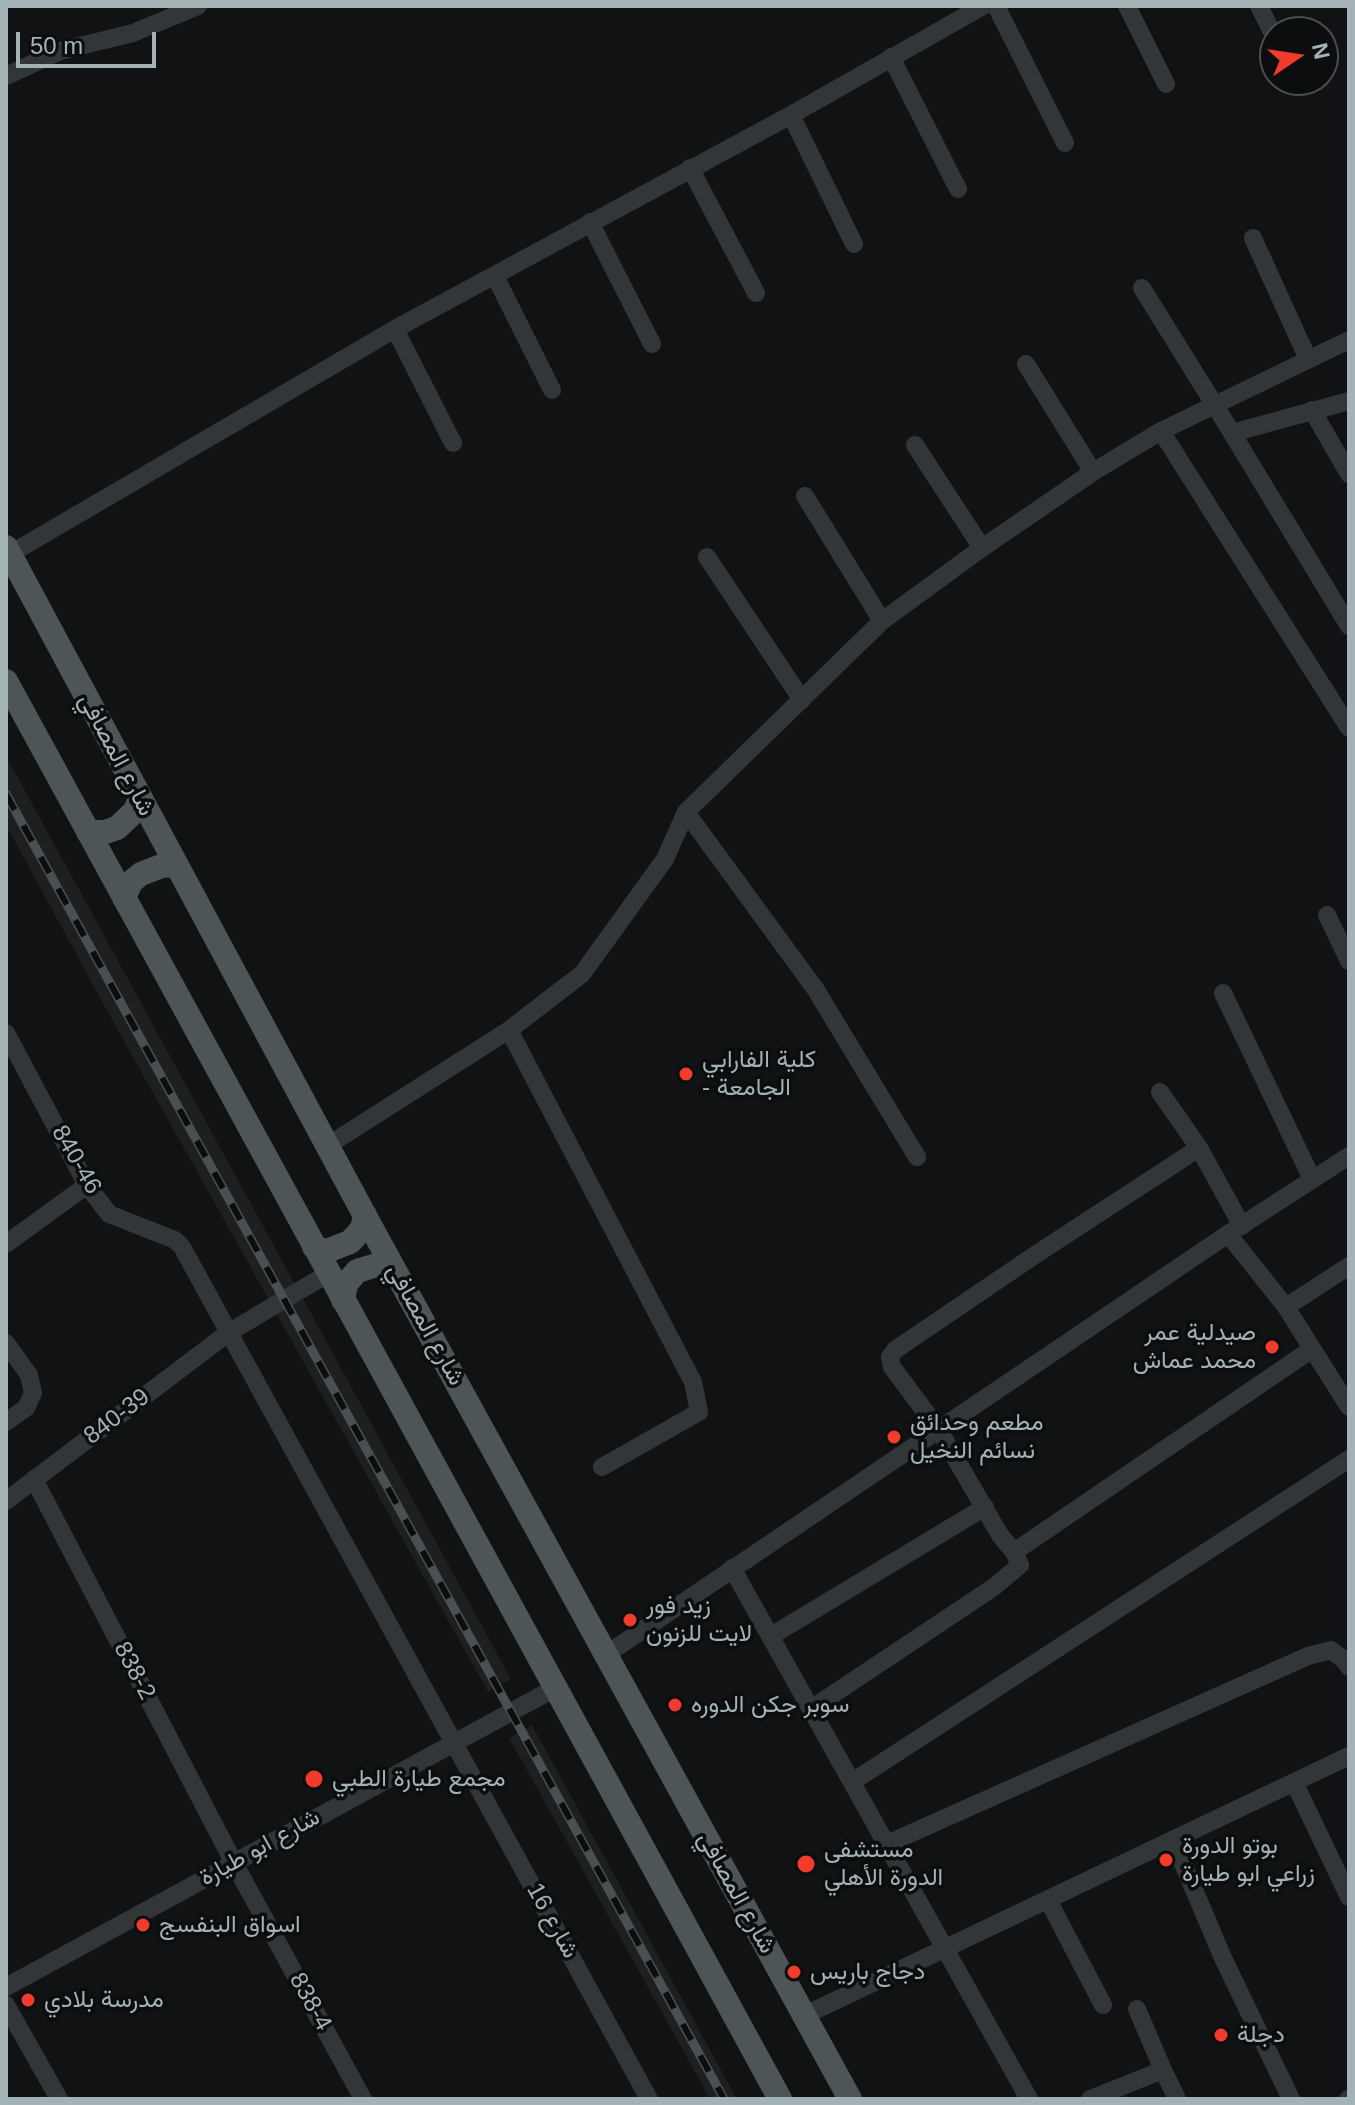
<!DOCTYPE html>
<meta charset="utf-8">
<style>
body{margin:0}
#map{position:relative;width:1355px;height:2105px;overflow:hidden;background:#111213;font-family:Arial,sans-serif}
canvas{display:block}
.frame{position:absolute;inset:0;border:8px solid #a3b2b4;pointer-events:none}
.north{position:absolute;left:1259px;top:16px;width:80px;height:80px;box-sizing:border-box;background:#0c0d0e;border:2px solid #484f50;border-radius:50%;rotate:77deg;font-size:22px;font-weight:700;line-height:32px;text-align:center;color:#a3b2b4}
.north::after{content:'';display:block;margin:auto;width:28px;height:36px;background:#f13b2b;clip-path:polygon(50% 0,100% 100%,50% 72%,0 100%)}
.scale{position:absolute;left:16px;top:32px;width:140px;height:36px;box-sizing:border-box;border:4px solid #a3b2b4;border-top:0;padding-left:10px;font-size:24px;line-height:28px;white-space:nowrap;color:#a3b2b4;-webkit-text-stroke:6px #0c0d0e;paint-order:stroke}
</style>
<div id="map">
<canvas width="1355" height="2105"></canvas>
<div class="frame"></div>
<div class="north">N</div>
<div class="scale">50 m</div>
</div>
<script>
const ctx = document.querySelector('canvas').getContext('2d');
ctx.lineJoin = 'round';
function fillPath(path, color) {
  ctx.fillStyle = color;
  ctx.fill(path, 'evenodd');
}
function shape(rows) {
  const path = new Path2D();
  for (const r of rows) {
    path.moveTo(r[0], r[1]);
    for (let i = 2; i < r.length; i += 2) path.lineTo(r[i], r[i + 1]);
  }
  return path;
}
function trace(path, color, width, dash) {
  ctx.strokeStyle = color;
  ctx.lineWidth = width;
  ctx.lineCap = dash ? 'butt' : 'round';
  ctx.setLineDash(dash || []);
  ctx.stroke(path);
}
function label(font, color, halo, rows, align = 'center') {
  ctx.font = font + ' Arial,Vazirmatn,sans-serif';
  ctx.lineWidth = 7;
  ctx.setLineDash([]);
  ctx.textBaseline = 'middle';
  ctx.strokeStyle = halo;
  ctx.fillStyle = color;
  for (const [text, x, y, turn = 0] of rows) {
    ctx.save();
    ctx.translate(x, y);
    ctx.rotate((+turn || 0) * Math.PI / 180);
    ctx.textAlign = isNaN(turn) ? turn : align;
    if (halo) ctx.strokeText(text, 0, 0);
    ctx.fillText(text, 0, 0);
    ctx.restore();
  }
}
fillPath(shape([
 [6,756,511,1679,488,1692,105,1007,6,825],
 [532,1725,737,2099,710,2099,509,1738]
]), '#1d1f20');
trace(shape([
 [996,6,1065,143],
 [1127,6,1166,84],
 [1259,6,1275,38],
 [891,57,958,189],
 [6,76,60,51,133,33,198,6],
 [791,115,854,244],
 [690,168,756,293],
 [590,222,652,344],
 [1253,238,1308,359],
 [495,276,552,390],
 [1142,288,1232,433,1349,401],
 [395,329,453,443],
 [1026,364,1093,472],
 [1312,410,1349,474],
 [1161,431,1349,728],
 [1232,433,1349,626],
 [915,445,982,548],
 [805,496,882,621],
 [10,554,395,329,791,115,983,6],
 [707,557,802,700],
 [686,812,816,990,917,1157],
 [1327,915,1349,961],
 [1223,993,1312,1179],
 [509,1030,693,1382,699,1412,602,1467],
 [6,1033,87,1185,109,1214,175,1240,182,1247,649,2099],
 [1160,1092,1199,1148,1242,1226],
 [327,1146,509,1030,582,974,665,859,686,812,882,621,982,548,1093,472,1161,431,1349,340],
 [1199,1148,1038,1253,895,1350,890,1357,892,1367,939,1430,1000,1535,1014,1552,1312,1349],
 [1228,1234,1286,1307,1349,1407],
 [6,1244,87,1185],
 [1286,1307,1349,1266],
 [6,1343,29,1375,33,1393,26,1408,6,1422],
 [34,1479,234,1863,363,2099],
 [6,1501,228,1333,329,1273],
 [732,1568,1029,2099],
 [771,1636,985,1507],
 [607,1654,1228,1234,1349,1156],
 [811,1709,994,1587,1020,1565,1014,1552],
 [852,1782,1349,1459],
 [1294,1782,1349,1897],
 [1173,1840,1223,1958,1291,2099],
 [887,1844,1308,1656,1331,1650,1344,1660,1349,1667],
 [1048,1900,1103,2005],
 [6,1987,557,1687],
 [6,2005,59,2099],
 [1137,2009,1163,2070],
 [803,2016,1349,1756],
 [1090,2099,1163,2070,1177,2099],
 [1348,2099,1349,2099]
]), '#323638', 18);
trace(shape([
 [6,547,371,1227,850,2099],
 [6,681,780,2099],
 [88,832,105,832,117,828,135,811,140,799],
 [124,898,131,882,141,874,164,865,177,867],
 [314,1247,327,1251,350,1242,362,1229,365,1215],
 [343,1300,346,1284,357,1271,380,1264,394,1269]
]), '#4e5557', 24);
const rail = shape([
 [6,794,724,2099]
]);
trace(rail, '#495051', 9);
trace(rail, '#0c0d0e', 6, [18]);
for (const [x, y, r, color] of [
 [686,1074,8,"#f13b2b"],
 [1272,1347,8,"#f13b2b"],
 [894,1437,8,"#f13b2b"],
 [630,1620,8,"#f13b2b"],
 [675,1705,8,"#f13b2b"],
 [314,1779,10,"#f13b2b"],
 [1166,1860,8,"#f13b2b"],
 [806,1864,10,"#f13b2b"],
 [143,1925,8,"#f13b2b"],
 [794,1972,8,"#f13b2b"],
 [28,2000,8,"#f13b2b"],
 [1221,2035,8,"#f13b2b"]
]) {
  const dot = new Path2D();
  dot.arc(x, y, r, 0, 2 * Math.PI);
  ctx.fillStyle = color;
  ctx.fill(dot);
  trace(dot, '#0c0d0e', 3);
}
label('24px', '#a3b2b4', '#0c0d0e', [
 ["شارع المصافي",116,755,62],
 ["840-46",76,1160,60],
 ["شارع المصافي",425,1325,61],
 ["840-39",117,1417,-37],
 ["838-2",134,1671,62],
 ["شارع ابو طيارة",260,1848,-29],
 ["شارع المصافي",736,1893,61],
 ["شارع 16",552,1921,61],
 ["838-4",310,2002,61]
]);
label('24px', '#a3b2b4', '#0c0d0e', [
 ["كلية الفارابي",702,1060],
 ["- الجامعة",702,1088],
 ["صيدلية عمر",1256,1333,"right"],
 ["محمد عماش",1256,1361,"right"],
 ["مطعم وحدائق",910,1423],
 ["نسائم النخيل",910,1451],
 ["زيد فور",646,1606],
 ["لايت للزنون",646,1634],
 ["سوبر جكن الدوره",691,1705],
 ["مجمع طيارة الطبي",332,1779],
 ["بوتو الدورة",1182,1846],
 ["زراعي ابو طيارة",1182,1874],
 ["مستشفى",824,1850],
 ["الدورة الأهلي",824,1878],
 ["اسواق البنفسج",159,1925],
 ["دجاج باريس",810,1972],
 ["مدرسة بلادي",44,2000],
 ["دجلة",1237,2035]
], 'left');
</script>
